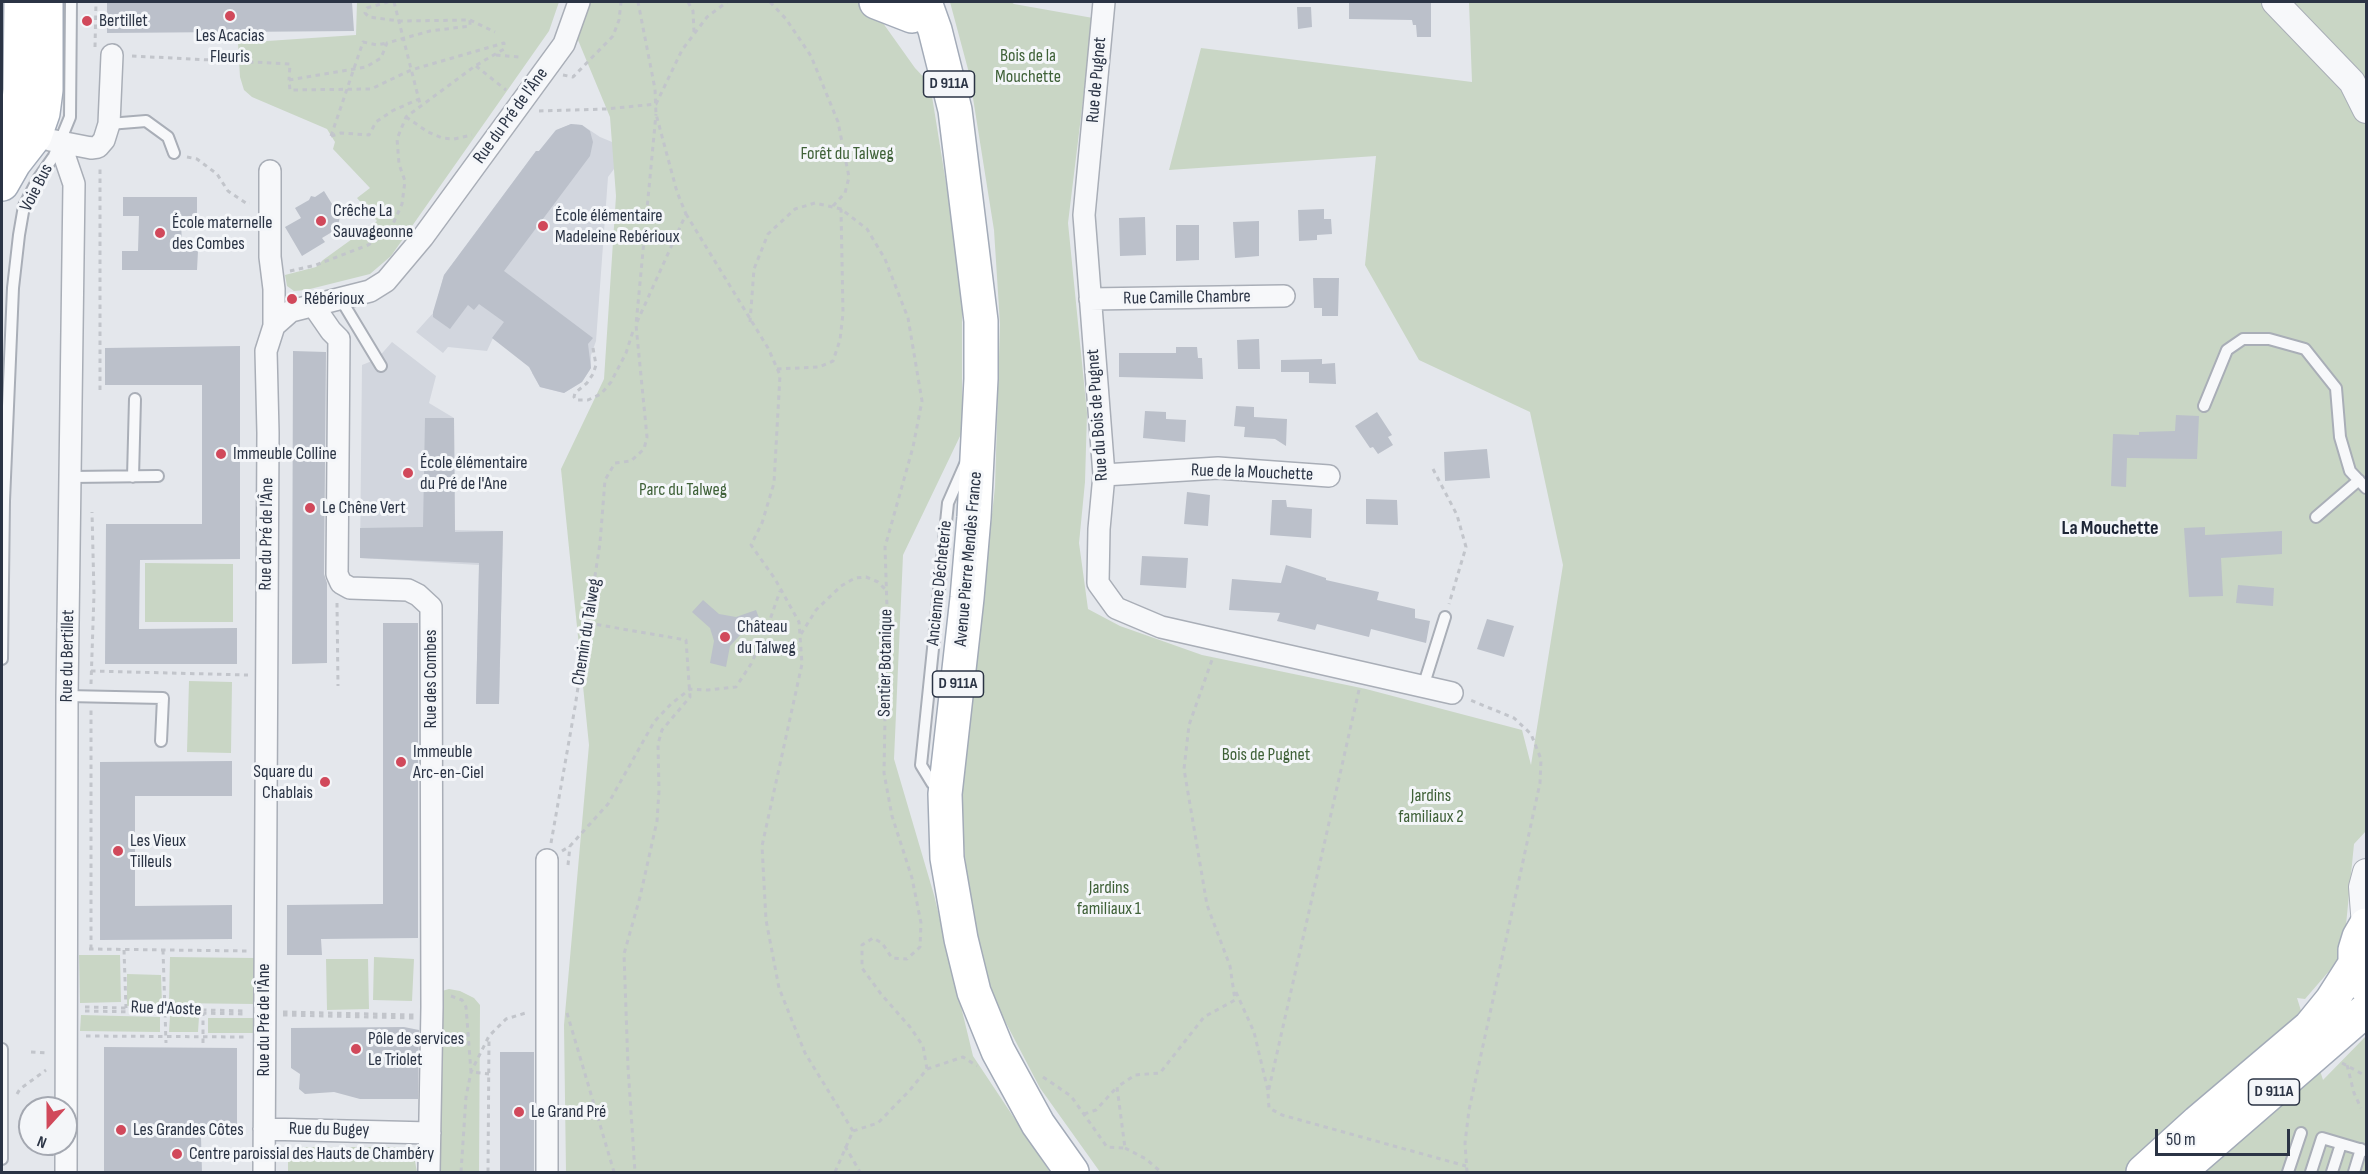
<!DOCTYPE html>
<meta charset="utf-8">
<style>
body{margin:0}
#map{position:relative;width:2368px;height:1174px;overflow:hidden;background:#e4e7ec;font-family:"Sofia Sans Condensed",sans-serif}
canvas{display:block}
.frame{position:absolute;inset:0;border:3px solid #2b3445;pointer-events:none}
.north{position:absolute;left:18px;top:1096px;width:60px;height:60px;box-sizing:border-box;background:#f4f6f9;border:2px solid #a4a8b1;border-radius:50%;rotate:201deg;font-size:16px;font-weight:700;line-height:24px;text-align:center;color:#2b3445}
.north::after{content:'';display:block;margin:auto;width:21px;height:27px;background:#d1495b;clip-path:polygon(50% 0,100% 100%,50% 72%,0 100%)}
.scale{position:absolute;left:2155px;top:1129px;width:135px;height:27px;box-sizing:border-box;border:3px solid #2b3445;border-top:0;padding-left:8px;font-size:18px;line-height:21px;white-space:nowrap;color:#2b3445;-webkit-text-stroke:4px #f4f6f9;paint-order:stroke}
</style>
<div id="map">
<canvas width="2368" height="1174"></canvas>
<div class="frame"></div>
<div class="north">N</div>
<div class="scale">50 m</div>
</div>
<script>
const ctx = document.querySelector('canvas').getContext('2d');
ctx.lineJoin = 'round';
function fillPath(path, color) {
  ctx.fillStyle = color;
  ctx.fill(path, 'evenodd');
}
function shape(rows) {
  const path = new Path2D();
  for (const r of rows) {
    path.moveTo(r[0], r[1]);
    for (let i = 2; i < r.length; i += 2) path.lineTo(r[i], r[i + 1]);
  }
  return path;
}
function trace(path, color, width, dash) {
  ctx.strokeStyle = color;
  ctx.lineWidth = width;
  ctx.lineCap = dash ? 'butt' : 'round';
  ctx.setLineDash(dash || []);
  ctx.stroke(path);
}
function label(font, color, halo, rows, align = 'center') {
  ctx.font = font + ' "Sofia Sans Condensed",sans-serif';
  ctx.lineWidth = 6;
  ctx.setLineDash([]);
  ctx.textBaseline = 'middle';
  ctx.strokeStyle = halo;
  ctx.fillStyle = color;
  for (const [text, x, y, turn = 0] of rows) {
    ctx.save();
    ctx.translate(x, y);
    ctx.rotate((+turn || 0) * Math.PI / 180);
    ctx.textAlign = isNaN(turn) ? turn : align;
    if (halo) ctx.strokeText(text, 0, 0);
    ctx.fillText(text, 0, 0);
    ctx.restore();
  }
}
fillPath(shape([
 [571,124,582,125,600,137,629,149,608,177,596,341,591,355,591,368,582,382,564,393,540,387,532,373,534,370,493,338,487,351,448,347,443,353,416,332,434,312,444,275,536,151,539,151,555,131],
 [392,342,436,376,429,403,454,418,455,530,503,531,499,704,476,704,479,565,360,558,362,365,377,359]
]), '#d2d6de');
fillPath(shape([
 [357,2,559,2,549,31,391,256,370,274,306,290,294,291,287,286,285,275,316,267,323,260,377,221,357,198,370,188,333,149,335,142,327,129,252,97,244,90,240,77,238,43,356,35],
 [573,2,868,2,915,68,930,84,962,282,962,432,903,555,894,759,934,895,973,1056,1050,1172,566,1172,564,1025,589,745,561,469,604,379,616,196,610,117,573,28],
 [950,2,1011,2,1014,4,1093,18,1068,223,1087,413,1085,482,1079,543,1088,609,1120,626,1202,655,1366,689,1522,730,1531,765,1563,565,1530,412,1419,360,1365,265,1376,156,1169,170,1201,48,1472,82,1469,2,2366,2,2366,831,2354,844,2343,955,2305,999,2297,998,2323,1080,2366,1036,2366,1172,1100,1172,1040,1088,994,1000,972,928,962,826,965,719,984,587,995,487,1000,324,994,230,969,73],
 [145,563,233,564,233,622,145,622],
 [189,681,232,682,231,753,187,752],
 [120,955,121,1002,80,1003,79,955],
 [170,957,254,958,254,1004,169,1003],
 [374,957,414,959,412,1001,373,1000],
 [326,959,368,959,369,1009,327,1010],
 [127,974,161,975,162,1005,127,1006],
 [449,989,460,991,474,998,480,1005,479,1172,439,1172,442,991],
 [81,1015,160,1017,160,1032,80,1031],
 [170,1016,199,1017,198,1032,169,1032],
 [208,1018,255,1018,255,1033,208,1033],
 [302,1147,399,1147,414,1156,417,1172,288,1171,288,1149]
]), '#c9d6c5');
fillPath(shape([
 [107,2,352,2,354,31,107,33],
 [1349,2,1431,2,1431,37,1417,37,1416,25,1413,25,1412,20,1349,19],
 [1297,7,1311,7,1312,27,1298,29],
 [571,124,582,125,590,131,593,142,590,156,504,271,593,338,588,344,591,368,582,382,564,393,540,387,529,367,492,338,504,322,479,304,474,310,468,305,450,329,433,317,433,312,444,275,536,151,539,151,556,130],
 [324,191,340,217,337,229,322,238,325,242,302,256,285,227,301,218,295,208,309,200,311,196,315,197],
 [123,197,197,197,197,216,181,216,182,251,198,251,197,270,122,270,122,251,138,251,139,216,123,216],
 [1324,209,1324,219,1331,219,1332,234,1317,235,1317,240,1299,241,1298,210],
 [1145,217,1146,255,1120,256,1119,218],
 [1259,221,1259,256,1235,258,1233,222],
 [1176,225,1199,225,1199,260,1176,261],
 [1313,278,1339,278,1338,316,1322,316,1322,308,1314,308],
 [1259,339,1260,369,1238,369,1237,340],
 [240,346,240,559,140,560,139,629,237,628,237,664,105,664,106,524,202,524,202,385,105,385,105,348],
 [1176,347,1197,347,1198,358,1202,358,1203,379,1119,377,1119,353,1176,353],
 [293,351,326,352,324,574,327,583,327,663,292,664],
 [1322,359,1322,364,1335,363,1336,384,1309,383,1309,372,1281,372,1281,360],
 [1236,406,1254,407,1254,417,1287,419,1286,446,1275,439,1244,437,1245,427,1234,426],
 [1145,411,1166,412,1166,419,1186,420,1185,442,1143,438],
 [1377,412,1392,435,1388,437,1393,445,1378,454,1373,447,1370,448,1355,426],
 [2176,415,2199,416,2197,459,2127,458,2126,487,2111,486,2113,434,2139,435,2139,432,2175,431],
 [425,418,454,418,455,532,503,531,499,704,476,704,479,563,360,558,360,528,423,527],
 [1487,449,1490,478,1445,481,1444,452],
 [1187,492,1210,495,1208,526,1184,524],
 [1366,499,1397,500,1398,525,1366,524],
 [1272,500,1286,500,1287,507,1312,509,1311,538,1270,535],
 [2205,527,2205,535,2282,531,2282,554,2221,558,2223,596,2189,597,2184,528],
 [1142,556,1188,558,1186,588,1140,585],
 [1286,565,1326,578,1326,580,1379,592,1377,600,1415,609,1415,618,1430,621,1426,643,1371,629,1369,637,1317,624,1315,630,1277,621,1280,613,1229,610,1232,579,1281,583],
 [2238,585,2274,588,2273,606,2236,603],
 [703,600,719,614,736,617,756,610,762,626,742,633,730,646,726,667,710,663,714,641,710,628,692,612],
 [1487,619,1514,626,1504,657,1477,649],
 [383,623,418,623,418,938,321,939,322,955,287,955,287,905,383,904],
 [232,761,232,796,135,796,135,906,232,905,232,939,100,940,100,762],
 [404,1027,419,1030,418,1099,360,1099,334,1092,305,1094,299,1089,300,1074,291,1068,291,1028],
 [104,1047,237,1048,237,1136,201,1136,202,1173,104,1173],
 [500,1052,534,1052,534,1173,500,1173]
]), '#bbc0ca');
const service = shape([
 [109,124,146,121,168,137,174,153],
 [340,298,381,366],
 [2204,406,2227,350,2243,339,2269,339,2305,349,2336,388,2340,437,2350,471,2366,488],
 [71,477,158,476],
 [133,477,135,399],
 [2316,517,2359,480],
 [2,659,4,501,13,288,19,235,24,206,38,179,54,156,70,117,71,2],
 [1423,687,1445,617],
 [67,696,163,698,161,741],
 [939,789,932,783,921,765,948,503,966,462],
 [2,1049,2,1159],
 [2288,1172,2301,1133],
 [2311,1172,2322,1138,2366,1151],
 [2332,1172,2341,1144],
 [2354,1172,2361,1149]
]);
const minor = shape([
 [1104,2,1084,215,1104,475,1099,529,1098,583,1116,608,1161,627,1452,693],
 [50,140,91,148,98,147,104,140,109,124,112,55],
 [60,143,74,184,67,696,66,1172],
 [270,171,270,257,274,289,274,326],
 [1090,299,1284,296],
 [313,305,331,331,339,339,337,574,341,583,350,588,408,590,418,595,431,607,432,1007,429,1172],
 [1104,475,1218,468,1329,476],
 [264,1129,430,1133],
 [264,1172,268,433,266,351,274,326,291,311,370,291,386,281,423,237,564,44,579,2],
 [547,1172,547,860]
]);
const tertiary = shape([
 [2275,2,2352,82,2366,110],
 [2365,926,2362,887,2366,872]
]);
const primary = shape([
 [876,2,912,16],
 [925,2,935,30,955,110,981,321,981,379,974,517,967,598,945,794,947,858,961,939,974,992,998,1051,1038,1124,1072,1172],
 [14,158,20,90,21,2],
 [2,184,14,163,35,136,43,113,46,90,46,2],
 [2363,984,2355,964,2355,950,2359,937,2366,925],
 [2143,1172,2198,1122,2310,1027,2332,1000,2355,964],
 [2179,1172,2366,1010]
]);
trace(service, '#a9aeb7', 14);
trace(minor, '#a9aeb7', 24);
trace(tertiary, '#a9aeb7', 28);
trace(primary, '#a3abb8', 36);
trace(shape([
 [394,2,420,104],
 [688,2,693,11,694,32],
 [770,2,786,19,811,56,838,122,849,177,845,193,832,207],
 [470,20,495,32],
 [95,47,96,2],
 [496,55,519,57],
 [132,56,290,64,289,80],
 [476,66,506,90],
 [563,75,573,77,613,36,619,20,621,2],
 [539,111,606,109,656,104,682,50,707,17,727,2],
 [406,117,428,132,442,138,454,139,472,135],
 [331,136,363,42,377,45,387,43],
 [331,136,341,133,369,135,376,122,392,111,419,99],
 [187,157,197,159,217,174,228,191,246,203,250,203],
 [686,214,768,348,780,375,774,483,762,523,751,545,775,579,799,622,802,664,762,846,766,920,779,988,805,1053,853,1131],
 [290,271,316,265,368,245,384,235,393,224,402,204,405,181,399,164,397,139,406,117,475,66,504,49,504,43,411,70,371,89,290,90,289,80,366,67,381,58,387,43,430,31,470,26,470,20,399,21,369,17,365,13,367,8,388,2],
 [637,322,686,214,677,192,656,114,655,89,638,2],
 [750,322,754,269,768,234,795,209,815,203,841,209,867,229,885,259,908,318,922,401,913,447,885,547,887,608,884,773,892,816,912,878,921,923,920,947,907,959,892,958,882,943,873,938,862,945,862,968,881,994,910,1027,923,1046,927,1069],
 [593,348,596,365,593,374,587,383,575,393,574,397,576,400,588,400,601,394,611,382,626,353,634,328],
 [777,369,819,367,833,361,840,340,843,313,841,209],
 [100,390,100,166],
 [1433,469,1457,515,1466,547,1449,604],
 [337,603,338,686],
 [588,623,686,640,690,697,662,730,658,744,659,791,657,821,640,897,624,954,628,1067,635,1172],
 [801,634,816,610,841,586,855,578,866,577,878,582,885,589],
 [91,671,248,675],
 [91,684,94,594,92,512],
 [1359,690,1268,1093,1269,1108,1282,1115,1466,1166],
 [551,843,575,707,600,543,605,480,615,463,631,461,644,449,647,437,636,325,656,114],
 [562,851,570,846,608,804,654,722,671,704,690,689,708,690,736,687,751,664,765,634,780,591],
 [568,865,570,846],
 [89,949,248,951],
 [91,949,91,709],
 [124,950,126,1008],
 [163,950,166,1043],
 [1236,992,1254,1032,1268,1091],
 [451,996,462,1000,466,1007,471,1072,489,1074],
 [85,1007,246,1011],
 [85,1011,246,1014],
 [283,1012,414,1015],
 [567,1013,614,1172],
 [283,1015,414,1018],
 [86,1036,245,1037],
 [203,1043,203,1012],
 [31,1052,47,1053],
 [2342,1063,2366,1076],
 [2347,1065,2354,1093,2361,1108],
 [1043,1077,1071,1096,1107,1147,1125,1148,1117,1087,1135,1075,1160,1073,1204,1017,1235,1000,1230,966,1207,905,1184,769,1189,725,1213,657],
 [17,1094,20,1089,46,1070],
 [1084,1114,1096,1110,1117,1087],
 [845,1146,860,1172],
 [1125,1148,1146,1159,1161,1172],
 [461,1172,466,1097,471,1072,489,1036,506,1019,529,1012],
 [488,1172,489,1038],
 [835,1172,853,1131,878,1123,910,1090,927,1069,963,1057,977,1066],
 [1467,1172,1465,1143,1469,1110,1540,783,1541,759,1531,734,1514,718,1470,700]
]), '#c2c5cb', 3, [4.5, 4.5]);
trace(service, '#f7f8fa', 10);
trace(minor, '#f7f8fa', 21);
trace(tertiary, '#f7f8fa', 26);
trace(primary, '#fff', 33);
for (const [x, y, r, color] of [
 [230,16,6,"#d1495b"],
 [87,21,6,"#d1495b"],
 [321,221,6,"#d1495b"],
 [543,226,6,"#d1495b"],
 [160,233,6,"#d1495b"],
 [292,299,6,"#d1495b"],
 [221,454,6,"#d1495b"],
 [408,473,6,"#d1495b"],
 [310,508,6,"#d1495b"],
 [725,637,6,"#d1495b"],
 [401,762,6,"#d1495b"],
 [325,782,6,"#d1495b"],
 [118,851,6,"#d1495b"],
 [356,1049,6,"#d1495b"],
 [519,1112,6,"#d1495b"],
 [121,1130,6,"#d1495b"],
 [177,1154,6,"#d1495b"]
]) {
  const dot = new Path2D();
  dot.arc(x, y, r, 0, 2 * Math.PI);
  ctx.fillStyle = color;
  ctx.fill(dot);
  trace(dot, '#f4f6f9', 2);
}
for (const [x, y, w] of [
 [949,84,51],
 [958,684,51],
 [2274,1092,51]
]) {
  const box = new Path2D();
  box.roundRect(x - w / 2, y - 13, w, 26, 4.5);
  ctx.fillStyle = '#f4f6f9';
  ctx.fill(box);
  trace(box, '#2b3445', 1.5);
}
label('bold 16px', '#2b3445', null, [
 ["D 911A",949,84],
 ["D 911A",958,684],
 ["D 911A",2274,1092]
]);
label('18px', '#2b3445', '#f4f6f9', [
 ["Bertillet",99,21],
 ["Les Acacias",230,36,"center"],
 ["Fleuris",230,57,"center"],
 ["Crêche La",333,211],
 ["Sauvageonne",333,232],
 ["École élémentaire",555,216],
 ["Madeleine Rebérioux",555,237],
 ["École maternelle",172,223],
 ["des Combes",172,244],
 ["Rébérioux",304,299],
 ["Immeuble Colline",233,454],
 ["École élémentaire",420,463],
 ["du Pré de l'Ane",420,484],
 ["Le Chêne Vert",322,508],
 ["Château",737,627],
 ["du Talweg",737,648],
 ["Immeuble",413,752],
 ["Arc-en-Ciel",413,773],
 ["Square du",313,772,"right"],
 ["Chablais",313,793,"right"],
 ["Les Vieux",130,841],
 ["Tilleuls",130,862],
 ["Pôle de services",368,1039],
 ["Le Triolet",368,1060],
 ["Le Grand Pré",531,1112],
 ["Les Grandes Côtes",133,1130],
 ["Centre paroissial des Hauts de Chambéry",189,1154]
], 'left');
label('18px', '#3f6138', '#f4f6f9', [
 ["Bois de la",1028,56],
 ["Mouchette",1028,77],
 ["Forêt du Talweg",847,154],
 ["Parc du Talweg",683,490],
 ["Bois de Pugnet",1266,755],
 ["Jardins",1431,796],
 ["familiaux 2",1431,817],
 ["Jardins",1109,888],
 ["familiaux 1",1109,909]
]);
label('18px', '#2b3445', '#f4f6f9', [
 ["Rue de Pugnet",1097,80,-85],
 ["Rue du Pré de l'Âne",511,116,-54],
 ["Voie Bus",37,188,-63],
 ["Rue Camille Chambre",1187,298,-1],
 ["Rue du Bois de Pugnet",1098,415,-94],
 ["Rue de la Mouchette",1252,473,2],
 ["Rue du Pré de l'Âne",267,534,-89],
 ["Avenue Pierre Mendès France",969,559,-85],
 ["Ancienne Décheterie",940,583,-84],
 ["Chemin du Talweg",587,632,-81],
 ["Rue du Bertillet",68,656,-89],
 ["Sentier Botanique",886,663,-89],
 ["Rue des Combes",431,679,-90],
 ["Rue d'Aoste",166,1009,2],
 ["Rue du Pré de l'Âne",264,1020,-90],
 ["Rue du Bugey",329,1130,1]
]);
label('bold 20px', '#1d2536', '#f4f6f9', [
 ["La Mouchette",2110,529]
]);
</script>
